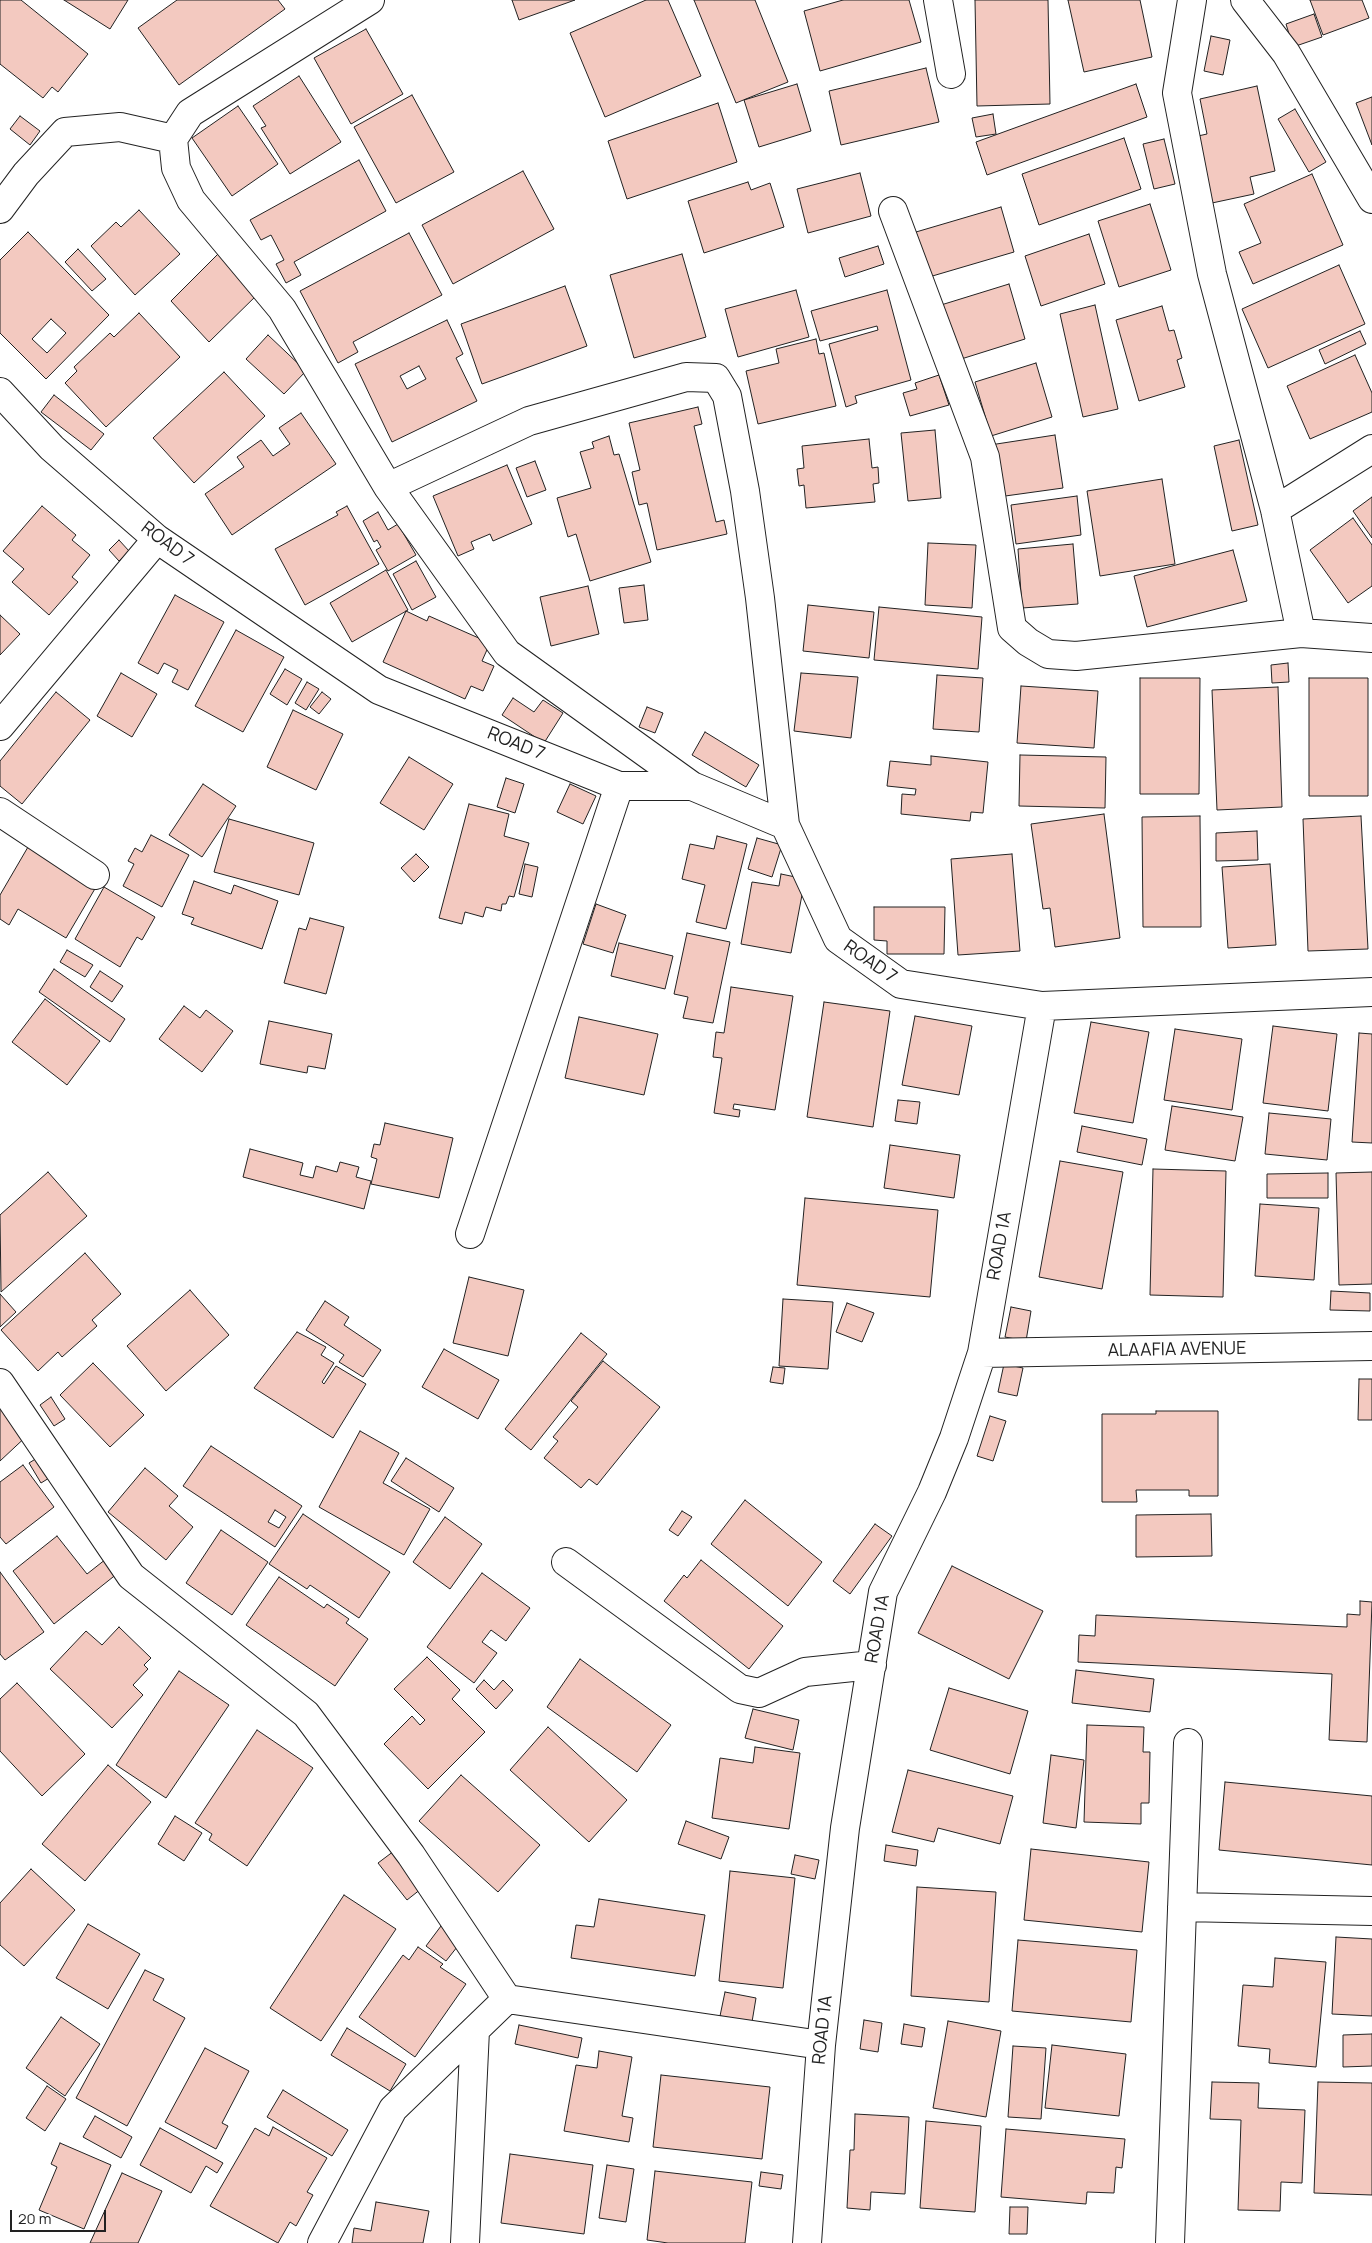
<!DOCTYPE html>
<style>
body{margin:0}
#map{position:relative;width:1372px;height:2243px;overflow:hidden;background:#fff;font-family:Manrope,sans-serif}
canvas{display:block}
.scale{position:absolute;left:10px;top:2210px;width:96px;height:22px;box-sizing:border-box;border:2px solid #222;border-top:0;padding-left:6px;font-size:15px;line-height:18px;white-space:nowrap;color:#222;-webkit-text-stroke:4px #fff;paint-order:stroke}
</style>
<div id="map">
<canvas width="1372" height="2243"></canvas>
<div class="scale">20 m</div>
</div>
<script>
const ctx = document.querySelector('canvas').getContext('2d');
ctx.lineJoin = 'round';
function fillPath(path, color) {
  ctx.fillStyle = color;
  ctx.fill(path, 'evenodd');
}
function shape(rows) {
  const path = new Path2D();
  for (const r of rows) {
    path.moveTo(r[0], r[1]);
    for (let i = 2; i < r.length; i += 2) path.lineTo(r[i], r[i + 1]);
  }
  return path;
}
function trace(path, color, width, dash) {
  ctx.strokeStyle = color;
  ctx.lineWidth = width;
  ctx.lineCap = dash ? 'butt' : 'round';
  ctx.setLineDash(dash || []);
  ctx.stroke(path);
}
function label(font, color, halo, rows, align = 'center') {
  ctx.font = font + ' Manrope,sans-serif';
  ctx.lineWidth = 4;
  ctx.setLineDash([]);
  ctx.textBaseline = 'middle';
  ctx.strokeStyle = halo;
  ctx.fillStyle = color;
  for (const [text, x, y, turn = 0] of rows) {
    ctx.save();
    ctx.translate(x, y);
    ctx.rotate((+turn || 0) * Math.PI / 180);
    ctx.textAlign = isNaN(turn) ? turn : align;
    if (halo) ctx.strokeText(text, 0, 0);
    ctx.fillText(text, 0, 0);
    ctx.restore();
  }
}
const building = shape([
 [0,0,21,0,88,54,58,92,52,87,43,98,0,64,0,0],
 [64,0,128,0,110,29,64,0],
 [177,0,278,0,285,9,179,85,138,28,177,0],
 [512,0,575,0,519,20,512,0],
 [646,0,668,0,701,76,605,117,570,33,646,0],
 [694,0,755,0,788,82,736,103,694,0],
 [843,0,909,0,921,42,820,71,804,11,843,0],
 [975,0,1048,0,1050,104,977,106,975,0],
 [1068,0,1140,0,1152,57,1084,72,1068,0],
 [1310,0,1362,0,1369,18,1323,35,1310,0],
 [1314,14,1322,37,1293,47,1286,24,1314,14],
 [366,29,403,94,351,124,314,58,366,29],
 [1211,36,1230,40,1223,75,1204,71,1211,36],
 [926,68,939,122,841,145,829,91,926,68],
 [299,76,341,142,290,174,261,128,266,126,253,106,299,76],
 [797,84,811,131,759,147,744,100,797,84],
 [1136,84,1147,117,987,175,976,142,1136,84],
 [1257,86,1275,171,1250,177,1254,194,1212,203,1198,136,1207,134,1200,99,1257,86],
 [412,95,454,172,396,203,354,127,412,95],
 [1372,97,1372,145,1356,103,1372,97],
 [718,103,737,162,627,199,608,141,718,103],
 [238,106,278,164,232,196,192,138,238,106],
 [1295,109,1326,162,1309,172,1278,119,1295,109],
 [993,114,996,134,976,137,972,118,993,114],
 [20,116,40,131,30,145,10,129,20,116],
 [1124,138,1141,189,1039,225,1022,174,1124,138],
 [1164,139,1175,184,1154,189,1143,144,1164,139],
 [359,160,386,211,294,262,301,275,286,283,276,264,284,260,271,235,261,240,250,220,359,160],
 [523,171,554,229,453,284,422,225,523,171],
 [860,173,871,216,808,233,797,189,860,173],
 [1312,174,1343,245,1253,284,1239,252,1261,243,1244,204,1312,174],
 [748,182,751,190,770,183,784,227,704,253,688,201,748,182],
 [1150,204,1171,270,1119,287,1098,221,1150,204],
 [1001,207,1014,252,929,277,916,232,1001,207],
 [139,210,180,254,135,295,91,246,116,222,121,227,139,210],
 [28,232,109,315,46,379,0,333,0,260,28,232],
 [51,319,66,333,47,353,32,339,51,319],
 [409,233,442,295,353,342,358,352,338,363,300,291,409,233],
 [1089,234,1105,284,1041,306,1025,256,1089,234],
 [878,246,884,264,845,277,839,258,878,246],
 [78,249,106,279,92,291,65,262,78,249],
 [222,250,261,291,209,342,171,301,222,250],
 [682,254,706,337,634,358,610,275,682,254],
 [1339,265,1365,324,1268,368,1242,309,1339,265],
 [1009,284,1025,339,958,360,941,305,1009,284],
 [565,286,587,346,482,384,461,324,565,286],
 [796,290,809,337,738,357,725,309,796,290],
 [887,290,911,380,855,396,857,403,846,407,829,344,878,330,877,326,820,341,811,311,887,290],
 [1095,305,1118,409,1083,417,1060,314,1095,305],
 [1162,306,1169,331,1174,330,1182,358,1177,360,1185,387,1139,401,1116,320,1162,306],
 [139,313,180,357,106,427,65,383,77,371,74,367,110,333,114,337,139,313],
 [447,320,463,354,456,358,477,401,392,442,355,364,447,320],
 [419,366,426,379,407,389,400,376,419,366],
 [1360,331,1366,344,1325,364,1319,350,1360,331],
 [268,335,306,371,284,394,246,359,268,335],
 [816,339,819,354,824,353,836,406,758,424,746,371,779,363,776,349,816,339],
 [1355,355,1372,393,1372,412,1310,439,1287,386,1355,355],
 [1036,363,1052,417,991,436,975,382,1036,363],
 [224,372,265,416,194,483,153,438,224,372],
 [939,375,949,405,910,416,903,393,917,389,915,383,939,375],
 [54,395,104,434,91,450,41,412,54,395],
 [698,407,702,424,694,426,716,522,724,520,727,534,657,550,647,503,639,505,632,472,640,470,629,423,698,407],
 [301,413,336,464,232,535,205,494,244,467,237,457,261,440,273,456,290,444,279,428,301,413],
 [935,430,941,498,908,501,901,433,935,430],
 [1055,435,1063,488,998,497,990,445,1055,435],
 [609,436,614,455,619,454,651,562,590,581,576,534,568,537,557,498,591,488,580,452,594,448,592,442,609,436],
 [869,439,872,468,878,467,879,483,873,484,875,502,806,508,804,485,799,486,797,469,804,468,802,446,869,439],
 [1239,440,1258,525,1232,531,1214,446,1239,440],
 [535,461,546,490,527,497,516,468,535,461],
 [507,465,532,524,493,541,490,534,471,542,474,549,458,556,433,496,507,465],
 [1162,479,1175,564,1100,576,1087,491,1162,479],
 [1077,496,1081,535,1016,544,1011,505,1077,496],
 [1372,497,1372,538,1353,511,1372,497],
 [42,506,76,535,72,540,90,555,72,577,78,582,49,615,12,582,24,569,3,551,42,506],
 [347,506,379,564,305,605,275,549,338,515,336,512,347,506],
 [378,512,388,530,398,524,416,555,388,571,376,550,381,547,377,540,374,542,363,521,378,512],
 [1353,518,1372,545,1372,586,1348,603,1310,550,1353,518],
 [119,540,129,551,119,561,109,550,119,540],
 [928,543,976,545,972,608,925,605,928,543],
 [1073,544,1078,604,1022,608,1018,549,1073,544],
 [1233,550,1247,601,1147,627,1134,576,1233,550],
 [416,561,436,597,412,610,393,574,416,561],
 [386,570,408,610,352,642,330,603,386,570],
 [644,585,648,620,624,623,619,588,644,585],
 [588,586,599,634,551,646,540,597,588,586],
 [175,595,224,622,188,690,172,682,178,670,164,663,158,674,138,663,175,595],
 [808,605,874,612,869,658,803,651,808,605],
 [879,607,982,617,978,669,874,660,879,607],
 [406,611,427,621,429,616,490,643,482,661,494,666,483,691,471,686,465,699,383,662,406,611],
 [0,615,20,634,0,655,0,615],
 [236,630,284,657,243,732,195,706,236,630],
 [1288,663,1289,682,1272,683,1271,665,1288,663],
 [285,669,302,679,287,705,270,694,285,669],
 [121,673,157,694,132,737,97,716,121,673],
 [801,673,858,677,851,738,794,731,801,673],
 [937,675,983,678,979,732,933,729,937,675],
 [1140,678,1200,678,1199,794,1140,794,1140,678],
 [1309,678,1368,678,1368,796,1309,796,1309,678],
 [307,682,319,689,306,710,295,703,307,682],
 [1021,686,1098,691,1094,748,1017,743,1021,686],
 [1278,687,1282,807,1217,810,1212,690,1278,687],
 [56,692,90,720,22,804,0,786,0,761,56,692],
 [322,692,331,699,319,714,310,707,322,692],
 [513,698,534,712,543,700,563,713,544,743,502,715,513,698],
 [647,707,663,713,655,733,639,727,647,707],
 [293,710,343,734,316,790,267,767,293,710],
 [705,732,759,765,746,787,692,755,705,732],
 [1020,755,1106,757,1105,808,1019,806,1020,755],
 [931,756,988,762,983,813,971,812,970,821,901,814,902,794,915,795,916,789,887,786,890,761,931,765,931,756],
 [409,757,453,784,424,830,380,803,409,757],
 [506,778,524,784,515,813,497,807,506,778],
 [203,784,236,806,202,857,169,835,203,784],
 [570,784,596,796,583,824,557,812,570,784],
 [469,804,509,814,504,836,529,843,514,897,509,896,506,904,502,904,501,911,486,907,483,917,465,912,462,924,439,918,469,804],
 [1104,814,1120,938,1055,947,1050,908,1043,909,1031,824,1104,814],
 [1200,816,1201,927,1143,927,1142,817,1200,816],
 [1361,816,1368,949,1308,951,1303,819,1361,816],
 [229,819,314,843,299,895,214,872,229,819],
 [1257,831,1258,860,1216,861,1216,833,1257,831],
 [151,835,189,855,162,907,123,886,134,864,128,861,135,848,142,852,151,835],
 [717,836,747,844,726,929,696,922,705,885,682,879,690,844,714,849,717,836],
 [757,838,782,845,772,877,748,869,757,838],
 [28,847,96,887,66,938,18,909,9,925,0,919,0,895,28,847],
 [416,854,429,867,414,882,401,868,416,854],
 [1012,854,1020,951,958,955,951,859,1012,854],
 [525,864,538,867,532,897,519,894,525,864],
 [1270,864,1276,945,1228,948,1222,867,1270,864],
 [781,874,805,879,791,953,741,944,752,882,779,886,781,874],
 [194,881,231,894,234,885,278,901,262,949,191,924,194,918,182,914,194,881],
 [104,887,155,917,142,940,137,937,120,967,75,939,104,887],
 [596,904,626,915,613,953,583,944,596,904],
 [874,907,945,907,944,954,887,954,887,941,874,940,874,907],
 [310,918,344,927,326,994,284,983,299,928,306,930,310,918],
 [687,933,730,942,713,1023,683,1018,688,997,674,994,687,933],
 [619,943,673,956,665,989,611,976,619,943],
 [67,950,93,965,85,977,60,962,67,950],
 [54,969,125,1019,110,1042,39,992,54,969],
 [100,971,123,986,112,1002,90,987,100,971],
 [731,987,793,996,775,1110,734,1104,733,1109,740,1110,739,1117,714,1113,722,1058,713,1057,716,1032,724,1033,731,987],
 [45,999,100,1041,67,1085,12,1042,45,999],
 [824,1002,890,1011,873,1127,807,1117,824,1002],
 [184,1006,200,1018,206,1010,233,1031,202,1072,159,1039,184,1006],
 [915,1016,972,1026,959,1095,902,1085,915,1016],
 [579,1017,658,1034,644,1095,565,1078,579,1017],
 [269,1021,332,1034,325,1069,308,1066,307,1073,260,1064,269,1021],
 [1091,1022,1149,1032,1133,1123,1074,1113,1091,1022],
 [1273,1026,1337,1034,1328,1111,1263,1103,1273,1026],
 [1175,1029,1242,1039,1232,1110,1164,1100,1175,1029],
 [1359,1033,1372,1034,1372,1143,1352,1142,1359,1033],
 [898,1100,920,1102,917,1124,895,1121,898,1100],
 [1172,1106,1243,1117,1235,1161,1165,1150,1172,1106],
 [1269,1113,1331,1119,1327,1160,1265,1154,1269,1113],
 [385,1123,453,1138,439,1198,371,1184,377,1159,371,1157,374,1144,380,1145,385,1123],
 [1082,1126,1147,1139,1142,1165,1077,1152,1082,1126],
 [890,1145,960,1155,954,1198,884,1188,890,1145],
 [250,1149,303,1163,300,1175,313,1178,316,1166,337,1172,340,1162,359,1167,356,1177,371,1181,364,1209,243,1177,250,1149],
 [1060,1161,1123,1172,1102,1289,1039,1277,1060,1161],
 [1153,1169,1226,1171,1223,1297,1150,1295,1153,1169],
 [48,1172,87,1216,1,1292,0,1215,48,1172],
 [1372,1172,1372,1284,1339,1285,1336,1173,1372,1172],
 [1328,1173,1328,1198,1267,1198,1267,1174,1328,1173],
 [805,1198,938,1210,930,1297,797,1285,805,1198],
 [1260,1204,1319,1208,1314,1280,1255,1276,1260,1204],
 [85,1253,121,1294,92,1320,97,1326,62,1357,58,1352,38,1371,1,1330,85,1253],
 [469,1277,524,1290,508,1356,453,1343,469,1277],
 [190,1290,229,1335,166,1391,127,1346,190,1290],
 [1331,1291,1370,1293,1370,1311,1330,1310,1331,1291],
 [0,1294,16,1312,0,1327,0,1294],
 [783,1299,833,1302,828,1369,779,1366,783,1299],
 [325,1301,349,1317,344,1325,381,1350,363,1377,339,1362,344,1355,306,1330,325,1301],
 [847,1303,874,1313,862,1342,836,1332,847,1303],
 [1011,1307,1031,1311,1026,1341,1005,1337,1011,1307],
 [297,1332,326,1347,321,1355,334,1363,322,1382,324,1384,336,1366,366,1384,333,1438,254,1388,297,1332],
 [581,1333,607,1354,531,1450,505,1429,581,1333],
 [444,1349,499,1380,478,1419,422,1387,444,1349],
 [603,1361,660,1407,597,1485,589,1479,581,1488,544,1458,558,1441,553,1437,578,1407,571,1401,603,1361],
 [93,1363,144,1415,110,1447,60,1395,93,1363],
 [1004,1364,1023,1368,1017,1396,998,1392,1004,1364],
 [773,1367,785,1368,783,1384,770,1382,773,1367],
 [1359,1379,1372,1379,1372,1420,1358,1420,1359,1379],
 [51,1397,65,1419,54,1426,40,1405,51,1397],
 [0,1398,31,1432,0,1461,0,1398],
 [1156,1411,1218,1411,1218,1496,1189,1496,1189,1490,1136,1490,1137,1502,1102,1502,1102,1414,1156,1414,1156,1411],
 [990,1416,1006,1421,993,1461,977,1456,990,1416],
 [360,1431,399,1453,383,1483,430,1509,404,1555,319,1507,360,1431],
 [211,1446,302,1506,275,1547,183,1486,211,1446],
 [275,1510,286,1517,279,1528,268,1522,275,1510],
 [42,1455,54,1475,41,1483,29,1463,42,1455],
 [406,1458,454,1488,439,1512,391,1481,406,1458],
 [23,1465,54,1507,6,1544,0,1537,0,1482,23,1465],
 [145,1468,178,1496,169,1506,193,1527,166,1560,108,1512,145,1468],
 [745,1500,822,1562,788,1606,711,1544,745,1500],
 [682,1511,692,1517,678,1536,669,1530,682,1511],
 [303,1514,390,1572,359,1618,310,1585,307,1589,269,1564,303,1514],
 [1211,1514,1212,1556,1136,1557,1136,1515,1211,1514],
 [445,1517,482,1544,450,1589,413,1562,445,1517],
 [875,1524,892,1536,850,1594,833,1581,875,1524],
 [221,1530,268,1562,232,1615,186,1583,221,1530],
 [57,1536,87,1574,106,1559,118,1573,54,1624,13,1571,57,1536],
 [701,1560,783,1626,749,1669,664,1601,684,1575,687,1578,701,1560],
 [952,1566,1043,1611,1009,1679,918,1633,952,1566],
 [0,1572,44,1632,5,1660,0,1654,0,1572],
 [482,1573,530,1608,506,1641,491,1630,482,1642,497,1653,474,1683,427,1647,482,1573],
 [279,1577,324,1608,327,1604,349,1619,346,1623,368,1639,335,1686,246,1625,279,1577],
 [1360,1601,1372,1602,1367,1742,1329,1740,1332,1674,1078,1662,1079,1635,1095,1636,1096,1615,1347,1627,1347,1614,1360,1615,1360,1601],
 [119,1627,151,1658,144,1665,148,1669,133,1685,143,1695,112,1728,50,1669,86,1631,102,1645,119,1627],
 [427,1657,460,1690,452,1699,485,1732,428,1789,384,1744,412,1716,420,1725,425,1720,394,1689,427,1657],
 [580,1659,671,1725,637,1772,547,1707,580,1659],
 [1076,1670,1154,1679,1150,1712,1072,1703,1076,1670],
 [179,1671,229,1705,166,1798,116,1765,179,1671],
 [484,1680,494,1690,503,1680,513,1690,496,1709,476,1689,484,1680],
 [17,1683,85,1754,42,1796,0,1751,0,1699,17,1683],
 [949,1688,1028,1711,1010,1774,930,1750,949,1688],
 [753,1709,799,1720,793,1750,745,1738,753,1709],
 [1087,1725,1144,1727,1143,1752,1150,1752,1149,1803,1141,1803,1141,1824,1084,1822,1087,1725],
 [548,1727,627,1800,589,1842,510,1770,548,1727],
 [257,1730,313,1768,247,1866,209,1840,212,1834,195,1823,257,1730],
 [755,1747,800,1753,789,1829,712,1818,720,1758,753,1763,755,1747],
 [1051,1755,1084,1760,1076,1828,1043,1823,1051,1755],
 [108,1765,151,1802,85,1881,42,1844,108,1765],
 [908,1770,1013,1796,1000,1844,938,1828,934,1842,892,1832,908,1770],
 [461,1775,540,1845,498,1892,419,1821,461,1775],
 [1225,1782,1372,1796,1372,1865,1219,1850,1225,1782],
 [175,1816,202,1833,184,1861,158,1844,175,1816],
 [686,1821,729,1837,721,1859,678,1844,686,1821],
 [886,1845,918,1850,916,1866,884,1861,886,1845],
 [398,1848,426,1885,407,1900,378,1863,398,1848],
 [1031,1849,1149,1862,1142,1932,1024,1920,1031,1849],
 [795,1855,819,1860,815,1879,791,1874,795,1855],
 [31,1869,75,1910,24,1966,0,1945,0,1903,31,1869],
 [730,1871,795,1878,783,1988,719,1981,730,1871],
 [917,1887,996,1892,989,2002,911,1996,917,1887],
 [344,1895,396,1929,321,2041,270,2008,344,1895],
 [599,1899,705,1915,695,1976,571,1958,576,1925,594,1927,599,1899],
 [88,1924,140,1954,108,2009,56,1978,88,1924],
 [441,1926,461,1942,446,1961,426,1946,441,1926],
 [1336,1937,1372,1939,1372,2016,1332,2014,1336,1937],
 [1018,1940,1137,1950,1131,2022,1012,2011,1018,1940],
 [418,1947,443,1964,440,1967,466,1984,415,2057,359,2017,403,1955,409,1960,418,1947],
 [1275,1958,1326,1962,1316,2067,1269,2063,1270,2049,1238,2046,1243,1985,1273,1987,1275,1958],
 [145,1970,164,1979,153,2000,185,2018,127,2126,76,2098,145,1970],
 [725,1992,756,1998,752,2022,720,2016,725,1992],
 [61,2017,100,2044,65,2096,26,2068,61,2017],
 [864,2020,882,2023,878,2052,860,2049,864,2020],
 [948,2021,1001,2031,986,2117,933,2108,948,2021],
 [904,2024,925,2028,922,2047,901,2044,904,2024],
 [519,2025,582,2038,578,2058,515,2044,519,2025],
 [347,2028,406,2064,390,2091,331,2055,347,2028],
 [1372,2034,1372,2066,1343,2067,1343,2035,1372,2034],
 [1052,2045,1126,2054,1119,2116,1045,2108,1052,2045],
 [1013,2046,1046,2048,1041,2119,1008,2117,1013,2046],
 [205,2048,249,2071,222,2123,228,2126,216,2149,165,2122,205,2048],
 [599,2051,632,2057,622,2116,633,2118,629,2142,564,2131,576,2065,597,2068,599,2051],
 [661,2075,770,2087,762,2159,653,2147,661,2075],
 [1212,2082,1259,2083,1258,2108,1305,2110,1302,2183,1281,2182,1280,2211,1238,2210,1241,2120,1210,2119,1212,2082],
 [1318,2082,1372,2083,1372,2195,1314,2193,1318,2082],
 [47,2086,66,2099,45,2131,26,2118,47,2086],
 [283,2090,348,2130,332,2156,267,2117,283,2090],
 [855,2114,909,2117,905,2194,871,2192,870,2210,847,2208,850,2150,854,2150,855,2114],
 [95,2116,132,2137,121,2158,83,2137,95,2116],
 [926,2121,981,2126,975,2212,920,2208,926,2121],
 [273,2127,327,2158,307,2192,313,2195,296,2226,290,2222,278,2243,210,2206,255,2128,269,2136,273,2127],
 [160,2128,223,2163,217,2173,206,2166,191,2193,140,2165,160,2128],
 [1006,2129,1125,2139,1122,2168,1116,2167,1114,2193,1087,2192,1086,2204,1001,2197,1006,2129],
 [60,2143,111,2165,84,2229,39,2210,57,2167,51,2164,60,2143],
 [510,2154,593,2165,584,2234,501,2223,510,2154],
 [607,2165,634,2169,626,2222,599,2218,607,2165],
 [655,2171,752,2182,745,2243,668,2243,647,2240,655,2171],
 [761,2172,783,2175,781,2189,759,2186,761,2172],
 [122,2173,162,2191,138,2243,90,2243,122,2173],
 [376,2202,429,2211,423,2243,352,2243,354,2228,371,2231,376,2202],
 [1010,2207,1028,2207,1027,2234,1009,2234,1010,2207]
]);
fillPath(building, '#f3c9c0');
trace(building, '#222', 1);
const minor = shape([
 [370,0,190,113,173,139,176,168,191,200,282,309,388,487,507,653,692,786],
 [938,0,951,74],
 [1192,0,1177,93,1212,274,1275,510,1301,633],
 [1245,0,1286,53,1372,199],
 [0,209,26,174,65,132,120,127,173,139],
 [893,211,985,457,1012,628,1028,642,1048,654,1076,656,1301,633,1372,638],
 [0,392,52,448,157,539,379,690,619,786,692,786,785,825,838,939,901,984,1042,1006,1372,992],
 [388,487,529,421,686,377,716,378,727,396,745,491,760,598,785,825],
 [1275,510,1372,449],
 [0,726,157,539],
 [0,812,95,875],
 [470,1234,619,786],
 [982,1353,1372,1346],
 [0,1383,131,1576,306,1714,411,1855,507,1999,821,2045],
 [566,1562,740,1689,759,1693,805,1672,872,1665],
 [1182,1907,1372,1911],
 [322,2243,393,2109,507,1999],
 [465,2243,475,2030],
 [807,2243,821,2045,845,1828,883,1592,932,1492,954,1438,982,1353,1042,1006],
 [1170,2243,1188,1743]
]);
trace(minor, '#222', 30);
trace(minor, '#fff', 28);
label('18px', '#222', '#fff', [
 ["ROAD 7",167,544,37],
 ["ROAD 7",516,744,22],
 ["ROAD 7",870,962,35],
 ["ROAD 1A",1000,1246,-80],
 ["ALAAFIA AVENUE",1177,1350,-1],
 ["ROAD 1A",878,1629,-80],
 ["ROAD 1A",823,2030,-84]
]);
</script>
